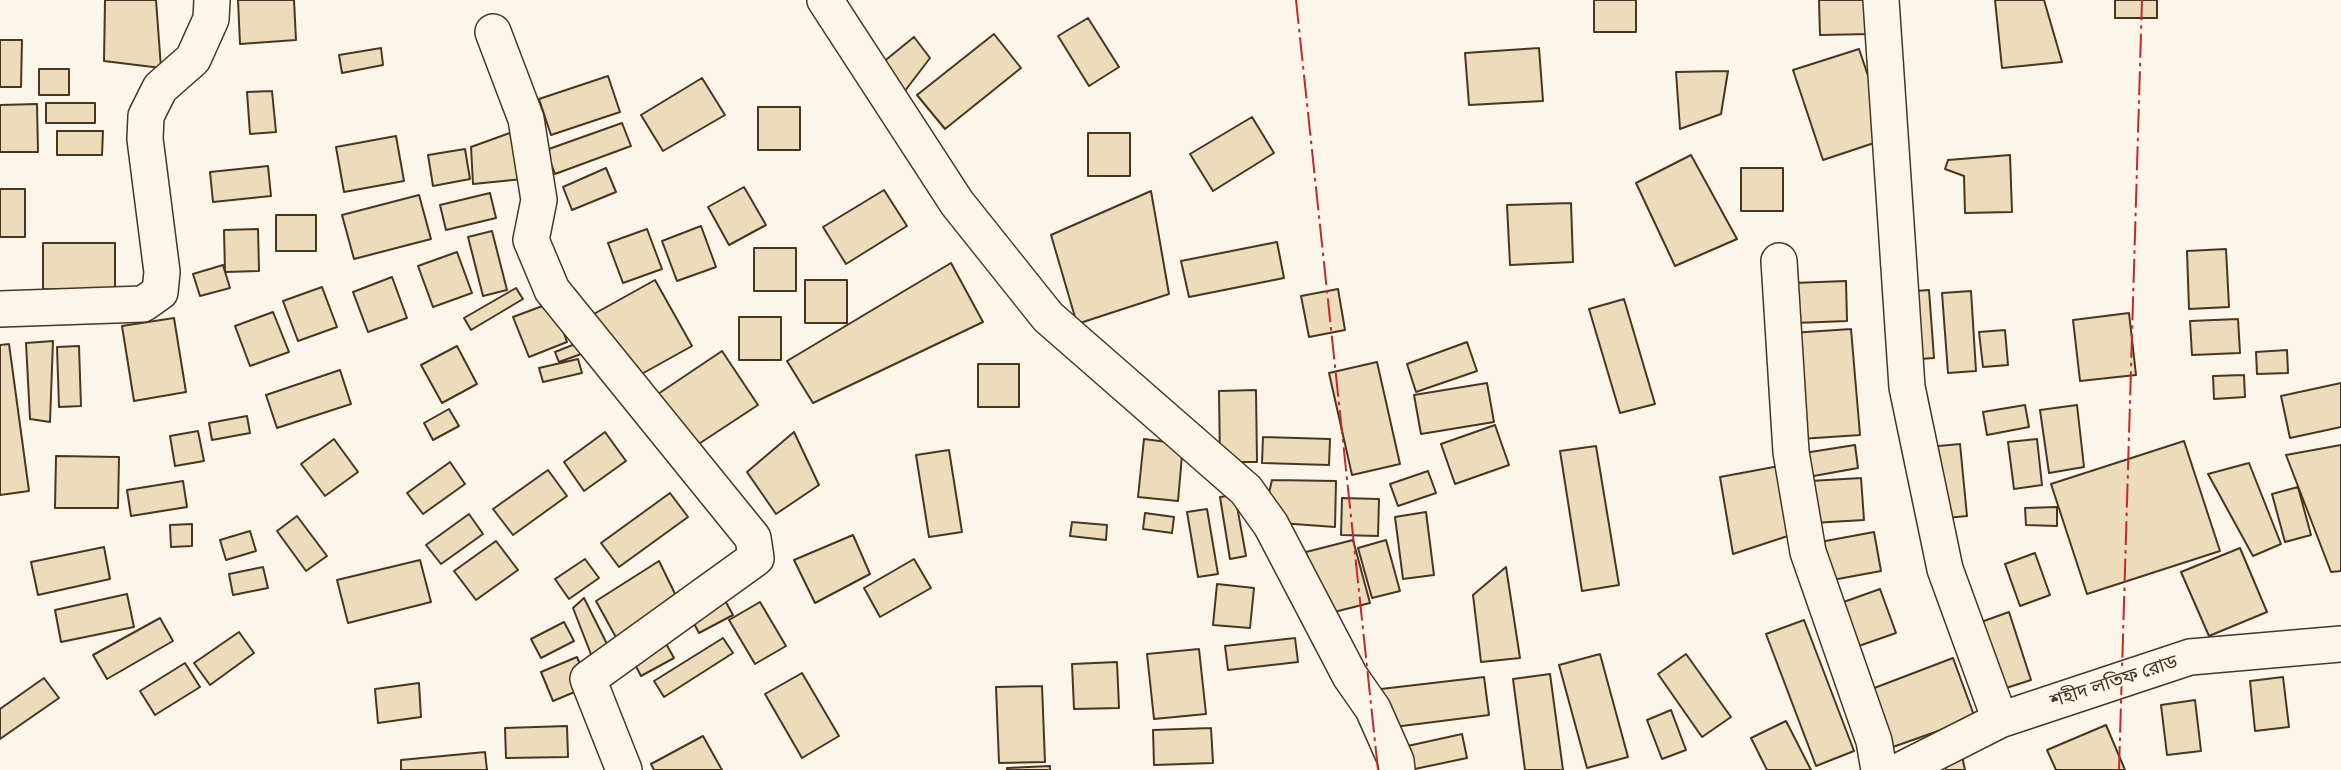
<!DOCTYPE html>
<meta charset="utf-8">
<style>
body{margin:0}
canvas{display:block;background:#fbf6e9}
</style>
<canvas width="2341" height="770"></canvas>
<script>
const ctx = document.querySelector('canvas').getContext('2d');
ctx.lineJoin = 'round';
function fillPath(path, color) {
  ctx.fillStyle = color;
  ctx.fill(path, 'evenodd');
}
function shape(rows) {
  const path = new Path2D();
  for (const r of rows) {
    path.moveTo(r[0], r[1]);
    for (let i = 2; i < r.length; i += 2) path.lineTo(r[i], r[i + 1]);
  }
  return path;
}
function trace(path, color, width, dash) {
  ctx.strokeStyle = color;
  ctx.lineWidth = width;
  ctx.lineCap = dash ? 'butt' : 'round';
  ctx.setLineDash(dash || []);
  ctx.stroke(path);
}
function label(font, color, halo, rows, align = 'center') {
  ctx.font = font + ' "Fira Sans Condensed","Noto Sans Bengali",sans-serif';
  ctx.lineWidth = 5;
  ctx.setLineDash([]);
  ctx.textBaseline = 'middle';
  ctx.strokeStyle = halo;
  ctx.fillStyle = color;
  for (const [text, x, y, turn = 0] of rows) {
    ctx.save();
    ctx.translate(x, y);
    ctx.rotate((+turn || 0) * Math.PI / 180);
    ctx.textAlign = isNaN(turn) ? turn : align;
    if (halo) ctx.strokeText(text, 0, 0);
    ctx.fillText(text, 0, 0);
    ctx.restore();
  }
}
const building = shape([
 [105,0,156,0,161,68,104,61,105,0],
 [238,0,294,0,296,40,240,44,238,0],
 [1594,0,1636,0,1636,32,1594,32,1594,0],
 [1819,0,1869,0,1870,34,1820,35,1819,0],
 [1995,0,2044,0,2062,62,2002,68,1995,0],
 [2115,0,2157,0,2157,18,2115,18,2115,0],
 [1088,18,1119,67,1089,86,1058,36,1088,18],
 [994,34,1021,68,945,129,917,95,994,34],
 [914,37,930,58,898,100,882,63,914,37],
 [0,40,22,40,21,87,0,87,0,40],
 [381,48,383,65,342,73,339,55,381,48],
 [1539,48,1543,101,1469,105,1465,53,1539,48],
 [1859,49,1889,138,1823,160,1793,70,1859,49],
 [39,69,69,69,69,95,39,95,39,69],
 [1728,71,1721,114,1680,129,1676,72,1728,71],
 [608,76,620,112,551,135,539,99,608,76],
 [702,78,725,115,663,151,641,115,702,78],
 [272,91,276,132,250,134,247,92,272,91],
 [46,103,95,103,95,123,46,123,46,103],
 [37,104,38,152,0,152,0,105,37,104],
 [758,107,800,107,800,150,758,150,758,107],
 [1252,117,1274,153,1213,191,1190,154,1252,117],
 [622,123,631,146,555,174,546,150,622,123],
 [518,130,533,178,473,184,471,147,518,130],
 [57,131,103,131,102,155,57,155,57,131],
 [1088,133,1130,133,1130,176,1088,176,1088,133],
 [396,136,404,181,344,192,336,147,396,136],
 [465,149,470,179,433,186,428,155,465,149],
 [1691,155,1737,239,1675,266,1636,183,1691,155],
 [2010,155,2012,212,1965,213,1964,176,1945,169,1948,160,2010,155],
 [268,166,271,196,213,202,210,172,268,166],
 [606,168,616,192,572,210,563,187,606,168],
 [1741,168,1783,168,1783,211,1741,211,1741,168],
 [744,187,766,225,729,245,708,207,744,187],
 [0,189,25,189,25,237,0,237,0,189],
 [884,190,907,226,846,264,823,227,884,190],
 [1151,191,1169,294,1077,324,1051,235,1151,191],
 [490,193,496,218,446,230,440,205,490,193],
 [419,195,431,239,354,259,342,215,419,195],
 [1571,203,1573,262,1510,265,1507,205,1571,203],
 [276,215,316,215,316,251,276,251,276,215],
 [701,226,716,267,677,281,662,241,701,226],
 [258,229,259,271,225,272,224,230,258,229],
 [647,229,662,269,623,283,608,243,647,229],
 [492,231,507,290,483,296,468,237,492,231],
 [1277,242,1284,278,1189,297,1181,261,1277,242],
 [43,243,115,243,115,290,43,289,43,243],
 [754,248,796,248,796,291,754,291,754,248],
 [2226,249,2229,307,2189,309,2187,251,2226,249],
 [457,252,472,293,433,307,418,266,457,252],
 [951,263,983,322,813,403,787,361,951,263],
 [223,265,230,288,200,296,193,274,223,265],
 [392,277,407,318,368,332,353,292,392,277],
 [655,280,692,346,629,381,592,315,655,280],
 [805,280,847,280,847,323,805,323,805,280],
 [1846,281,1847,321,1795,323,1793,283,1846,281],
 [322,287,337,327,298,341,283,301,322,287],
 [516,288,523,299,471,330,464,318,516,288],
 [1338,289,1345,330,1309,337,1301,296,1338,289],
 [1929,290,1934,358,1906,360,1901,292,1929,290],
 [1971,291,1976,371,1948,373,1942,293,1971,291],
 [1624,299,1655,404,1620,413,1589,309,1624,299],
 [553,302,567,342,529,357,513,317,553,302],
 [273,312,289,352,250,366,235,326,273,312],
 [2129,313,2136,375,2080,381,2073,320,2129,313],
 [739,317,781,317,781,360,739,360,739,317],
 [174,318,186,392,134,401,122,326,174,318],
 [2238,319,2240,353,2192,355,2190,321,2238,319],
 [1851,329,1860,435,1800,439,1791,333,1851,329],
 [2005,330,2008,365,1983,367,1979,332,2005,330],
 [53,341,50,422,30,419,26,343,53,341],
 [580,342,584,353,559,362,555,352,580,342],
 [1467,342,1477,371,1416,392,1407,364,1467,342],
 [9,344,29,491,0,495,0,345,9,344],
 [79,346,81,406,59,407,57,347,79,346],
 [457,346,477,384,442,403,421,365,457,346],
 [2287,350,2288,373,2257,374,2256,352,2287,350],
 [722,351,758,405,688,451,652,398,722,351],
 [578,359,582,373,543,382,539,368,578,359],
 [1377,362,1400,464,1352,475,1329,373,1377,362],
 [978,364,1019,364,1019,407,978,407,978,364],
 [340,370,351,404,277,428,266,395,340,370],
 [2244,375,2245,397,2214,399,2213,376,2244,375],
 [1487,383,1494,422,1421,434,1414,395,1487,383],
 [2341,383,2341,427,2290,438,2281,396,2341,383],
 [1256,390,1257,462,1220,462,1219,391,1256,390],
 [2025,405,2029,427,1987,435,1983,412,2025,405],
 [2077,405,2084,467,2049,473,2040,410,2077,405],
 [449,409,459,426,433,440,424,423,449,409],
 [247,416,250,433,212,440,209,423,247,416],
 [1495,425,1509,465,1455,484,1441,444,1495,425],
 [198,431,204,461,175,466,170,436,198,431],
 [605,432,626,461,584,491,564,462,605,432],
 [794,432,819,485,776,514,747,472,794,432],
 [1263,437,1330,439,1329,465,1262,463,1263,437],
 [334,439,358,472,325,496,301,464,334,439],
 [1144,439,1183,444,1178,501,1138,497,1144,439],
 [2037,439,2042,485,2014,489,2008,442,2037,439],
 [2184,441,2220,551,2087,594,2051,484,2184,441],
 [1960,444,1967,516,1936,519,1928,447,1960,444],
 [1855,445,1858,468,1808,477,1804,453,1855,445],
 [2341,445,2341,571,2331,572,2286,455,2341,445],
 [1596,446,1619,585,1582,591,1560,451,1596,446],
 [949,450,962,532,929,537,916,455,949,450],
 [56,456,119,457,118,508,55,508,56,456],
 [450,462,465,484,423,514,407,493,450,462],
 [2249,463,2281,544,2253,556,2208,474,2249,463],
 [1790,464,1803,531,1733,554,1720,477,1790,464],
 [548,470,567,496,513,535,493,509,548,470],
 [1428,471,1436,493,1398,506,1390,484,1428,471],
 [1861,478,1864,520,1812,523,1810,481,1861,478],
 [1272,480,1336,481,1335,527,1280,523,1268,497,1272,480],
 [183,481,187,507,131,516,127,490,183,481],
 [2298,487,2311,535,2285,542,2272,494,2298,487],
 [670,493,688,517,619,567,601,543,670,493],
 [1235,495,1246,556,1230,559,1220,497,1235,495],
 [1342,498,1379,499,1378,536,1341,535,1342,498],
 [2057,507,2057,526,2026,525,2025,508,2057,507],
 [1207,509,1218,574,1198,577,1187,512,1207,509],
 [1426,512,1434,575,1403,579,1395,517,1426,512],
 [1145,513,1174,517,1172,533,1143,529,1145,513],
 [469,514,483,534,441,564,426,545,469,514],
 [297,516,327,556,306,571,277,531,297,516],
 [1072,522,1107,525,1106,540,1070,536,1072,522],
 [192,524,192,546,171,547,170,525,192,524],
 [250,531,256,551,226,560,220,540,250,531],
 [1874,532,1881,571,1827,581,1820,542,1874,532],
 [853,535,870,574,815,603,794,560,853,535],
 [1353,540,1370,603,1322,615,1306,552,1353,540],
 [1386,540,1400,591,1372,598,1358,548,1386,540],
 [496,541,518,570,476,600,454,571,496,541],
 [104,547,110,579,38,595,31,562,104,547],
 [2240,548,2267,612,2209,636,2181,572,2240,548],
 [2035,553,2050,595,2020,606,2005,564,2035,553],
 [585,559,599,578,569,599,555,579,585,559],
 [914,559,931,588,880,617,864,588,914,559],
 [420,560,431,602,348,623,337,580,420,560],
 [659,561,680,604,618,641,596,601,659,561],
 [263,567,268,588,233,595,229,574,263,567],
 [1506,567,1520,658,1481,662,1473,595,1506,567],
 [1217,584,1254,588,1250,628,1213,625,1217,584],
 [1880,589,1896,633,1853,648,1838,604,1880,589],
 [127,594,134,627,61,642,55,610,127,594],
 [723,597,733,615,699,633,689,614,723,597],
 [584,598,609,648,594,662,573,608,584,598],
 [760,602,786,646,755,664,729,620,760,602],
 [2009,612,2031,680,2003,689,1981,622,2009,612],
 [160,618,173,641,107,679,93,655,160,618],
 [1804,620,1854,751,1816,766,1766,634,1804,620],
 [564,622,574,641,541,658,531,639,564,622],
 [239,632,254,653,210,685,194,663,239,632],
 [723,638,733,653,664,697,654,681,723,638],
 [1295,638,1298,662,1228,670,1225,646,1295,638],
 [664,640,674,658,641,676,631,657,664,640],
 [1199,649,1206,714,1154,719,1147,654,1199,649],
 [1600,654,1628,757,1587,768,1559,665,1600,654],
 [1686,654,1731,717,1702,737,1658,674,1686,654],
 [577,657,589,686,553,701,541,672,577,657],
 [1953,658,1975,718,1890,748,1869,690,1953,658],
 [1117,662,1119,708,1074,709,1072,664,1117,662],
 [185,663,200,687,155,715,140,691,185,663],
 [802,673,839,736,802,758,765,694,802,673],
 [1550,674,1563,770,1525,770,1513,679,1550,674],
 [1484,677,1489,715,1386,728,1381,689,1484,677],
 [2283,677,2289,727,2255,731,2250,681,2283,677],
 [44,678,59,698,0,739,0,709,44,678],
 [419,683,421,717,378,723,375,689,419,683],
 [1042,686,1045,762,999,763,996,687,1042,686],
 [2195,700,2201,751,2167,755,2161,705,2195,700],
 [1671,710,1686,750,1662,759,1647,720,1671,710],
 [1786,721,1811,770,1767,770,1751,738,1786,721],
 [2106,725,2125,770,2056,770,2047,750,2106,725],
 [567,726,568,757,506,758,505,728,567,726],
 [1211,728,1213,763,1154,765,1153,730,1211,728],
 [1462,734,1467,758,1410,770,1403,747,1462,734],
 [703,736,722,770,654,770,651,764,703,736],
 [485,752,487,770,401,770,401,760,485,752],
 [1962,756,1965,770,1946,770,1943,760,1962,756],
 [1050,766,1050,770,1007,770,1007,768,1050,766]
]);
fillPath(building, '#ecdcbc');
trace(building, '#4a3520', 2);
const minor = shape([
 [825,0,957,203,1048,317,1246,490,1271,525,1350,676,1373,709,1396,761,1397,770],
 [1881,0,1907,387,1945,569,2000,720],
 [493,32,526,119,539,200,531,240,552,290,753,538,756,558,588,679,624,770],
 [1779,261,1791,452,1808,552,1874,741,1879,770],
 [0,309,143,304,160,292,162,272,145,139,146,116,160,88,193,59,211,19,212,0],
 [1901,770,2000,720,2190,657,2341,644]
]);
trace(minor, '#4a3520', 38);
trace(minor, '#fbf6e9', 35);
trace(shape([
 [1296,0,1378,770],
 [2119,770,2142,0]
]), '#c62828', 2, [24, 5, 3.5, 5]);
label('19px', '#4a3520', '#fbf6e9', [
 ["শহীদ লতিফ রোড",2114,682,-18]
]);
</script>
